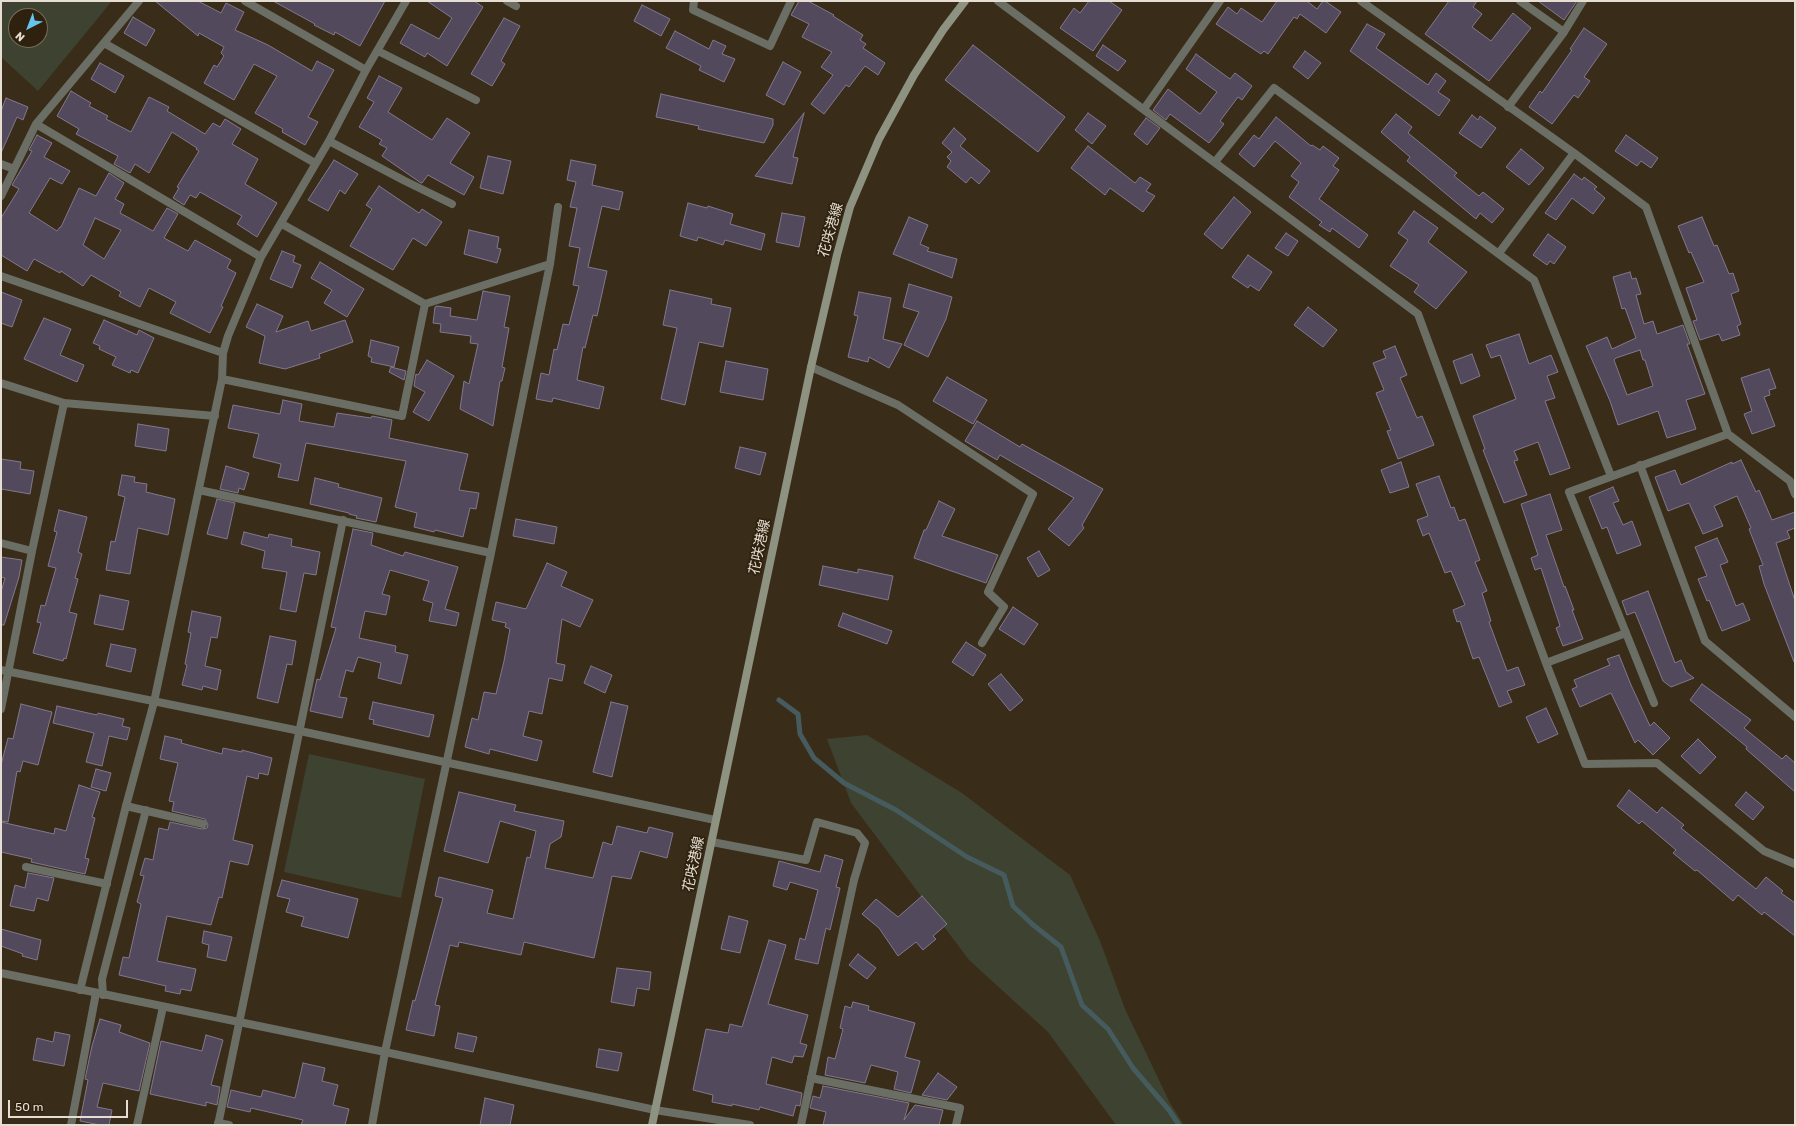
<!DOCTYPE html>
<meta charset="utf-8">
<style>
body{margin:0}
#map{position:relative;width:1796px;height:1126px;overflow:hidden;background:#392c19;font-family:Rubik,sans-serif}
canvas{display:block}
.frame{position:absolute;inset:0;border:2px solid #e6ded2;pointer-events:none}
.north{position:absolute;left:8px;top:8px;width:40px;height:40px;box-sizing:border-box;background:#2e220f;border:1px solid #786d5d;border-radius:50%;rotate:222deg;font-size:11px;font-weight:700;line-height:16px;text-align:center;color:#e6ded2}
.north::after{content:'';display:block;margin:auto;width:14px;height:18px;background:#64c5ee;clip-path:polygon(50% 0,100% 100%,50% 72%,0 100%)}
.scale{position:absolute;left:8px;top:1100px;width:120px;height:18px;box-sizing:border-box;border:2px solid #e6ded2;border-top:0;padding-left:5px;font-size:12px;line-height:14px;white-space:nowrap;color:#e6ded2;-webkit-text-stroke:3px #2e220f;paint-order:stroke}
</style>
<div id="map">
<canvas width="1796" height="1126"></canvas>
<div class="frame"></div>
<div class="north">N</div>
<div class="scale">50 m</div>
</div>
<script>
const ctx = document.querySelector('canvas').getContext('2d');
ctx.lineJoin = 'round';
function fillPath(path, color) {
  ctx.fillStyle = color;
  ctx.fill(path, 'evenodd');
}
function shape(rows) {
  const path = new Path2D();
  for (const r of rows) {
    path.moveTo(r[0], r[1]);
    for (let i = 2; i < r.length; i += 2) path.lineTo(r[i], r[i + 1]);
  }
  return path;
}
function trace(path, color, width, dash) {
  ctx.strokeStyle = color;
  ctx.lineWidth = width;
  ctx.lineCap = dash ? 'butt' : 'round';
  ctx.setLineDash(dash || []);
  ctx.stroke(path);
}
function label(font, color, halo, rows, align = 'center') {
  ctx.font = font + ' Rubik,"Noto Sans JP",sans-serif';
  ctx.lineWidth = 3.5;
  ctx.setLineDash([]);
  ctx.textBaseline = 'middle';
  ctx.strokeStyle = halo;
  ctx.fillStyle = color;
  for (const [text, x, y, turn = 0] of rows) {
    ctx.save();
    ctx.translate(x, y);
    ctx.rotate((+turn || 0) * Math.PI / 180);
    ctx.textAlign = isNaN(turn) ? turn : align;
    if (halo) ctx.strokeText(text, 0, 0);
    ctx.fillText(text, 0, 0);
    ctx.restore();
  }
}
fillPath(shape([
 [1,1,112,1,38,91,1,57],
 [16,16,40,16,40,40,16,40],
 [867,735,962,793,1070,875,1100,941,1125,1009,1170,1103,1184,1125,1116,1125,1048,1032,969,960,851,803,827,739],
 [309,754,425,779,401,898,284,872]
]), '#3e4230');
trace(shape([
 [779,700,798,714,800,734,814,758,844,783,896,810,967,857,1004,875,1013,906,1032,924,1061,947,1082,1005,1108,1029,1133,1068,1169,1110,1179,1125]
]), '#465b5e', 5);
const building = shape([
 [155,1,198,1,221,13,226,3,244,12,235,30,268,45,312,71,317,61,334,70,308,117,318,122,305,145,282,132,283,129,255,113,277,76,254,64,234,100,204,83,214,65,217,67,224,56,221,53,224,47,199,33,198,36,155,1],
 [273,1,385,1,360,46,335,32,334,35,314,25,315,24,273,1],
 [427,1,474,1,483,7,447,66,427,53,425,57,400,43,411,24,439,39,452,18,427,1],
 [799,1,808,1,834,15,833,16,863,35,860,40,866,44,863,48,885,63,878,75,865,66,849,87,846,85,824,114,811,104,833,75,821,67,832,52,802,37,809,24,791,15,799,1],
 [1089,1,1109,1,1122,10,1093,51,1060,28,1074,8,1080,13,1089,1],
 [1277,1,1309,1,1308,2,1317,9,1323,1,1325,1,1341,12,1326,33,1300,14,1297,19,1294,17,1268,54,1264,51,1261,54,1216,24,1228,7,1237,14,1241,8,1262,22,1277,1],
 [1449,1,1477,1,1473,7,1482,14,1472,27,1491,41,1513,13,1531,28,1489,81,1425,34,1449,1],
 [1538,1,1577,1,1564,20,1538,1],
 [642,5,670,19,661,36,634,21,642,5],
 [133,17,155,30,146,46,124,33,133,17],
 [504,18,520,26,501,61,505,64,492,86,471,74,504,18],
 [1367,24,1385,34,1376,48,1428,85,1436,73,1446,81,1438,92,1450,100,1439,116,1350,51,1367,24],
 [1584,28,1607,44,1584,77,1590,81,1578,98,1574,95,1552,124,1529,107,1540,91,1542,93,1572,50,1570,49,1584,28],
 [675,31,709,49,713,40,726,46,722,54,735,59,724,82,699,70,701,66,666,48,675,31],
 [973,45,1065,117,1038,152,945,80,973,45],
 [1103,45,1126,61,1118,71,1096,56,1103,45],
 [1305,51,1321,63,1308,79,1293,67,1305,51],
 [1196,54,1230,79,1235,73,1252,86,1242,100,1238,97,1220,121,1224,124,1209,143,1170,114,1166,120,1153,110,1168,89,1200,114,1217,92,1186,69,1196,54],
 [783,62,801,72,784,105,766,95,783,62],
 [100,63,124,76,115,93,91,79,100,63],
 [379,76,402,88,388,112,432,140,447,118,470,133,450,163,474,177,464,195,428,175,422,183,421,183,382,156,387,148,379,144,382,140,359,127,374,102,367,98,379,76],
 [71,91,91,103,89,106,108,116,106,119,131,132,149,97,169,107,167,111,205,134,213,123,220,127,225,119,241,129,232,144,258,159,245,184,277,203,257,237,237,224,242,216,200,192,196,198,190,195,184,205,173,198,179,188,177,187,199,151,196,149,197,148,172,132,149,173,135,164,130,173,114,164,118,156,76,134,79,129,57,116,71,91],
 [661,94,773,119,773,125,764,143,698,129,699,126,656,117,661,94],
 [6,98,28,107,23,120,17,117,1,153,1,111,6,98],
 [804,113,793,157,798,158,792,184,755,176,804,113],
 [1088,113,1106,126,1092,144,1075,130,1088,113],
 [1396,114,1412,127,1408,133,1457,173,1454,176,1479,196,1483,192,1504,209,1492,223,1480,213,1476,219,1407,161,1410,157,1381,132,1396,114],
 [1472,115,1478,120,1480,116,1496,128,1481,148,1459,133,1472,115],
 [1276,117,1311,146,1312,145,1320,150,1323,146,1339,158,1333,166,1339,170,1319,199,1368,235,1359,248,1332,228,1330,232,1319,225,1322,222,1289,197,1299,182,1291,176,1301,163,1275,141,1254,167,1239,154,1254,135,1259,139,1276,117],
 [1146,118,1160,128,1147,145,1134,134,1146,118],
 [954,128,966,139,960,146,990,171,979,184,971,177,966,183,947,167,951,161,947,157,952,152,942,143,954,128],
 [37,135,52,143,44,157,70,171,62,184,50,178,29,213,57,231,60,227,61,227,79,188,96,196,109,173,124,183,115,199,124,204,120,213,153,231,167,208,178,214,164,238,188,251,195,240,231,260,227,268,236,273,221,306,223,307,210,333,170,313,176,302,149,288,140,307,119,296,121,292,91,275,83,286,61,271,60,273,34,259,27,271,1,255,1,218,19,189,12,185,32,151,29,150,37,135],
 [95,218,121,230,104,259,83,245,95,218],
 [1626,135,1658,158,1651,168,1641,161,1637,166,1615,151,1626,135],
 [1088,146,1135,183,1140,177,1151,184,1146,191,1155,196,1143,212,1110,188,1105,195,1071,168,1088,146],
 [1521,149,1544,168,1529,185,1506,167,1521,149],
 [488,156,511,161,503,194,480,188,488,156],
 [334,160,358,174,345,194,340,190,328,211,308,200,334,160],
 [571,160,596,165,592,185,623,192,619,210,602,206,588,267,607,271,597,316,593,315,585,348,583,347,577,380,604,387,599,409,553,398,552,402,536,399,541,373,549,375,554,349,557,350,563,324,569,325,579,286,573,285,580,248,569,246,577,208,570,207,576,182,567,180,571,160],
 [1574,174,1582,180,1584,177,1597,187,1594,189,1605,198,1593,214,1572,198,1556,220,1545,213,1574,174],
 [379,186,419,213,422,209,442,222,426,246,413,238,393,270,350,246,372,209,366,205,379,186],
 [1234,197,1251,212,1222,249,1204,234,1234,197],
 [688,203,707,208,708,206,733,214,730,224,765,234,761,250,725,240,723,245,698,237,697,241,680,236,688,203],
 [1414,211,1438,228,1428,242,1467,272,1436,309,1414,292,1419,285,1390,266,1408,240,1398,233,1414,211],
 [782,213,805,217,799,247,776,242,782,213],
 [909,217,928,225,920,244,929,248,927,251,957,259,952,278,893,254,909,217],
 [1702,217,1714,246,1717,245,1729,274,1733,273,1739,291,1731,294,1741,324,1737,326,1740,335,1722,341,1719,334,1700,340,1693,321,1697,320,1686,288,1704,282,1691,252,1689,253,1678,226,1702,217],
 [469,230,499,237,497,248,501,249,497,263,464,254,469,230],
 [1286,233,1298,241,1288,256,1275,248,1286,233],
 [1548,234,1566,247,1554,264,1550,261,1547,265,1533,255,1548,234],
 [282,251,295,256,293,262,301,265,292,288,270,279,282,251],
 [1248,255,1272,272,1259,291,1250,285,1248,288,1232,277,1248,255],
 [320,262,364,289,347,317,324,303,332,290,311,278,320,262],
 [1630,272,1632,279,1636,278,1641,294,1636,295,1644,324,1653,321,1657,334,1683,325,1690,344,1687,344,1705,394,1686,400,1696,429,1667,438,1658,411,1618,425,1610,401,1586,346,1607,337,1612,349,1636,338,1625,308,1622,309,1613,277,1630,272],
 [1640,350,1643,360,1645,360,1653,386,1627,395,1614,360,1616,358,1640,350],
 [909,284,952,297,946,319,928,357,904,345,919,312,903,307,909,284],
 [670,290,712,299,711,304,731,308,723,347,699,342,685,405,661,399,677,328,663,325,670,290],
 [483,291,510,296,504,327,509,328,502,367,505,368,502,381,500,381,493,426,460,409,464,381,469,384,478,344,470,343,471,336,440,332,441,324,433,323,435,307,437,306,451,308,450,316,477,320,483,291],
 [1,292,22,300,12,327,1,323,1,292],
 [859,292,891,298,883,339,902,344,889,368,869,357,868,362,848,357,858,316,854,315,859,292],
 [257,304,283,316,276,332,308,321,311,331,345,320,353,342,319,354,320,358,285,369,259,363,265,336,246,327,257,304],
 [1308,307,1337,330,1323,347,1294,325,1308,307],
 [44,318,71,329,60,355,84,365,77,382,24,359,44,318],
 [104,320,137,335,139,330,154,338,138,373,131,370,130,373,112,365,116,357,99,349,100,346,93,343,104,320],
 [1519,334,1529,364,1551,355,1558,372,1547,376,1555,398,1545,401,1570,468,1550,475,1538,442,1514,451,1518,460,1514,461,1527,495,1504,503,1483,450,1485,449,1473,416,1516,399,1500,355,1491,358,1486,345,1519,334],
 [371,340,399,347,394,367,371,362,372,358,368,356,371,340],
 [1395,346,1407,375,1400,378,1417,418,1422,416,1434,445,1398,459,1387,431,1391,430,1376,393,1384,390,1373,363,1386,358,1383,351,1395,346],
 [1472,354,1480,376,1461,384,1453,361,1472,354],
 [427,360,454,376,429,421,413,412,425,392,414,386,416,374,418,375,427,360],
 [726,361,768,369,763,400,720,392,726,361],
 [391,367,406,371,404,380,389,372,391,367],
 [1769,369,1776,388,1769,390,1770,395,1764,397,1775,426,1752,434,1744,414,1752,411,1741,378,1769,369],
 [947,377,987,400,973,424,933,401,947,377],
 [283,400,302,404,299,421,334,427,337,413,371,418,372,416,392,420,389,438,468,454,459,490,479,493,476,509,470,508,463,537,435,530,434,532,414,527,417,513,395,507,406,461,306,443,298,481,278,477,281,464,253,457,259,434,228,428,233,405,280,414,283,400],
 [977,421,1020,447,1022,444,1103,489,1082,525,1084,528,1069,546,1048,529,1074,498,1000,455,997,460,965,441,977,421],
 [138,424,169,429,166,451,135,446,138,424],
 [740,447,766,453,760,475,735,468,740,447],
 [1,459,21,462,20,469,34,471,30,494,1,489,1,459],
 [1741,460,1756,492,1759,490,1772,520,1795,512,1795,528,1787,531,1790,538,1776,543,1795,601,1795,662,1794,662,1764,584,1759,566,1763,565,1749,529,1751,528,1737,496,1714,506,1723,526,1703,534,1689,503,1668,511,1655,477,1675,470,1681,485,1732,462,1732,464,1741,460],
 [1401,462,1409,487,1390,493,1381,470,1401,462],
 [226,466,249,473,244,490,239,488,238,493,220,489,226,466],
 [122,475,135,477,134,482,147,484,146,492,175,499,168,535,138,528,130,574,106,570,111,541,115,542,125,497,118,495,122,475],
 [1439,476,1451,508,1454,507,1459,521,1465,519,1480,560,1475,562,1487,591,1482,593,1491,621,1489,622,1507,671,1518,667,1525,685,1507,691,1512,702,1499,707,1479,657,1473,659,1460,621,1457,622,1453,610,1465,605,1451,571,1445,573,1429,533,1423,536,1417,520,1428,516,1416,484,1439,476],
 [315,478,339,484,338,487,382,498,376,522,356,518,357,516,349,514,349,513,310,504,315,478],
 [1613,487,1619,501,1613,503,1623,525,1632,521,1641,545,1617,554,1607,527,1602,529,1589,497,1613,487],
 [1550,494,1562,530,1546,535,1564,587,1565,586,1574,610,1572,610,1583,639,1563,646,1556,628,1560,626,1541,568,1535,570,1531,558,1538,555,1521,504,1550,494],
 [217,499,235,503,227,539,207,534,217,499],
 [939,501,955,509,942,536,998,555,986,583,914,558,924,530,926,530,939,501],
 [59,510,87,517,78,552,82,554,75,578,78,579,69,612,77,614,66,659,64,658,63,661,33,653,41,623,37,622,41,605,45,606,56,568,48,566,57,532,54,531,59,510],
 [516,519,557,527,554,544,513,536,516,519],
 [353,529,373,533,371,545,403,556,405,552,458,567,445,609,459,613,456,626,429,621,433,603,423,600,429,581,390,570,382,594,390,596,386,615,365,611,359,638,396,646,395,652,408,655,401,684,378,678,381,663,358,657,353,672,346,670,339,697,347,698,342,718,310,711,317,679,320,680,336,628,331,627,353,529],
 [244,532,268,538,269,534,292,539,291,546,320,552,316,575,304,573,296,612,280,609,287,572,262,568,265,551,241,544,244,532],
 [1717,538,1728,562,1720,565,1736,606,1743,603,1750,620,1722,631,1709,600,1707,601,1698,579,1707,576,1695,547,1717,538],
 [1039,551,1050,570,1038,577,1027,558,1039,551],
 [1,557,22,560,19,577,4,625,1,625,1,592,5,578,1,577,1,557],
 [547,563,567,572,561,586,593,600,580,627,562,619,556,663,565,665,562,681,549,678,542,714,529,711,523,736,542,741,537,761,490,749,489,754,465,747,472,718,478,720,484,692,496,694,504,661,510,629,505,627,506,623,492,620,496,602,526,609,547,563],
 [823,566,858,573,858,569,893,576,888,600,819,585,823,566],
 [1648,591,1675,663,1681,660,1686,672,1694,678,1671,687,1663,681,1635,612,1627,615,1622,601,1648,591],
 [100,595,129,601,123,630,94,624,100,595],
 [1013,607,1038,624,1024,645,999,629,1013,607],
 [192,611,221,617,217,638,211,637,205,666,221,670,217,690,203,686,202,690,182,685,187,665,185,664,191,633,188,632,192,611],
 [843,613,892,631,887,644,838,626,843,613],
 [270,636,296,641,292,665,287,664,278,703,257,698,270,636],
 [966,642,986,655,973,676,952,662,966,642],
 [111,644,136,649,131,672,106,666,111,644],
 [1619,655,1631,685,1650,726,1654,722,1670,738,1653,755,1638,740,1635,743,1611,693,1580,707,1572,689,1577,687,1574,680,1610,665,1607,659,1619,655],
 [591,666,612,675,605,693,584,683,591,666],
 [1001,674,1023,700,1010,711,988,684,1001,674],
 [1702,684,1751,720,1744,728,1782,759,1786,755,1795,763,1795,792,1746,749,1747,747,1690,700,1702,684],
 [373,702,434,715,429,737,373,724,374,720,369,719,373,702],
 [611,702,628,706,612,777,593,772,611,702],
 [21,704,52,712,38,765,23,761,20,772,17,771,8,822,1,821,1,765,8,738,13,739,21,704],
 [57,706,97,715,98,713,124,719,122,726,130,728,127,740,109,736,102,766,86,762,94,733,53,723,57,706],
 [1546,708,1558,734,1538,743,1526,717,1546,708],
 [165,736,182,740,181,743,222,754,223,748,242,752,242,750,272,758,268,775,259,773,258,779,247,776,233,840,253,845,248,865,230,861,222,898,219,897,211,925,167,916,157,961,196,969,191,991,181,989,180,994,165,991,166,986,119,975,123,957,129,958,141,904,137,902,144,876,140,875,145,858,153,860,159,828,168,830,170,822,202,829,207,828,208,825,205,819,172,811,174,802,169,801,178,763,160,759,165,736],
 [1698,739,1716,757,1700,774,1681,756,1698,739],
 [96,769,111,773,106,791,91,787,96,769],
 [79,785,100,792,92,817,95,818,85,858,89,859,85,874,31,862,32,859,1,852,1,822,54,834,55,828,66,831,79,785],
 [1629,790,1657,813,1662,807,1684,825,1681,828,1756,889,1766,877,1783,891,1781,893,1795,903,1795,936,1764,912,1762,915,1738,895,1733,901,1697,870,1695,871,1673,853,1676,850,1642,821,1639,824,1617,806,1629,790],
 [459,792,516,805,514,811,564,821,561,837,550,844,545,868,593,878,603,842,612,845,617,826,647,833,649,827,673,833,667,858,640,851,631,879,612,876,594,958,524,942,521,955,459,942,458,947,450,945,435,1005,440,1006,434,1036,406,1030,413,1000,415,1001,443,898,435,896,439,877,493,890,487,913,513,919,527,857,530,858,536,831,500,821,488,863,444,851,459,792],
 [1746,792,1764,807,1753,820,1735,805,1746,792],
 [825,855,843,860,836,887,840,888,830,930,826,928,818,964,795,959,800,938,805,940,818,890,790,882,787,890,773,886,779,861,820,872,825,855],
 [28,873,54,878,48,901,37,898,34,911,10,906,15,885,25,888,28,873],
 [282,880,358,899,348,938,301,926,304,917,286,912,290,899,277,896,282,880],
 [922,896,947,924,933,936,936,939,923,950,916,942,898,956,879,928,862,914,876,899,898,917,922,896],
 [729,916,748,921,740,953,721,949,729,916],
 [1,929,41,940,37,960,22,956,23,954,1,946,1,929],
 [204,931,232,937,226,961,207,957,209,945,202,943,204,931],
 [769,940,786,945,768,1004,808,1015,800,1043,807,1045,803,1057,794,1056,792,1063,772,1057,766,1084,802,1093,800,1106,796,1105,793,1116,760,1107,759,1110,732,1104,732,1106,712,1102,713,1095,693,1090,706,1029,728,1033,730,1024,742,1027,769,940],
 [858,954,876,968,867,979,849,965,858,954],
 [617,968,651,972,649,990,637,988,634,1006,611,1002,617,968],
 [853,1002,869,1006,868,1010,915,1023,905,1057,920,1061,911,1093,894,1089,898,1072,871,1065,865,1083,825,1075,828,1057,835,1059,843,1029,840,1028,845,1006,851,1008,853,1002],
 [100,1019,121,1025,119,1032,150,1043,139,1091,103,1083,97,1107,112,1110,109,1125,100,1125,80,1121,88,1080,85,1079,92,1046,100,1019],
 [55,1032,70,1035,64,1066,33,1060,37,1038,53,1042,55,1032],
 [458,1033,477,1037,473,1052,455,1048,458,1033],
 [206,1035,223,1040,211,1085,220,1087,217,1105,206,1102,206,1106,150,1094,161,1041,202,1051,206,1035],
 [599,1049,622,1053,618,1071,596,1067,599,1049],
 [303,1063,325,1068,322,1081,338,1085,333,1105,349,1109,345,1125,301,1125,303,1120,251,1108,250,1112,227,1107,231,1090,261,1097,263,1090,295,1098,303,1063],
 [938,1073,957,1087,947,1100,922,1095,938,1073],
 [823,1086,909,1103,904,1120,915,1105,943,1110,939,1125,823,1125,826,1112,810,1108,813,1096,820,1098,823,1086],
 [485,1098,514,1105,510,1125,480,1125,485,1098]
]);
fillPath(building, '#53495d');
trace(building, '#82788e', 1);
trace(shape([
 [811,367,898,405,1033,494,988,592,1004,607,982,643],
 [1,543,32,551],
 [1626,633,1654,703],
 [126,806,203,824],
 [712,842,806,860,817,822,857,833,865,843,854,880],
 [26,867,107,884],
 [103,995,102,979,146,810],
 [811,1078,960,1108,956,1125],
 [218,1123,229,1125],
 [137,1125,163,1007]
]), '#6b6e64', 8);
trace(shape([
 [245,1,366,70],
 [507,1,516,6],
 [694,1,693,10,770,46,791,1],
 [998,1,1418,314,1546,663,1585,764,1657,763,1764,851,1795,864],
 [1361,1,1574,153,1646,207,1728,434,1790,481,1795,494],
 [1520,1,1564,32],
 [104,43,315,163],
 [378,51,476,100],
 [1508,107,1564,32,1583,1],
 [1144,109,1220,1],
 [36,124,261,257],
 [329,141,405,181,452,204],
 [1215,162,1274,88,1534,280,1611,476],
 [1,164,14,169],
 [1,196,36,124,139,1],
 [282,224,425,304,550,264],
 [1499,253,1574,153],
 [1,276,223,353],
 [222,379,402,416,425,304],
 [1,383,64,403,215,416],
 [1640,465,1705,641,1795,717],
 [199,490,491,553],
 [1546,663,1626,633,1569,492,1728,434],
 [1,709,32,551,64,403],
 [80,990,126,806,154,702,222,379,223,353,228,336,261,257,329,141,366,70,406,1],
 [655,1110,750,1125],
 [71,1125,96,993],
 [218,1125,343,520],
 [372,1125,385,1052,491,553,550,264,558,207],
 [801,1125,854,880]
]), '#6b6e64', 8);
trace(shape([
 [1,670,300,731,715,820],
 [1,973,385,1052,655,1110]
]), '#6b6e64', 8);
trace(shape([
 [652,1125,811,367,837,255,850,207,879,139,914,75,943,30,965,1]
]), '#8d9281', 8);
label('14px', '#e6ded2', '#2e220f', [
 ["花咲港線",831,230,-74],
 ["花咲港線",760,547,-78],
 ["花咲港線",694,864,-78]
]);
</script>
